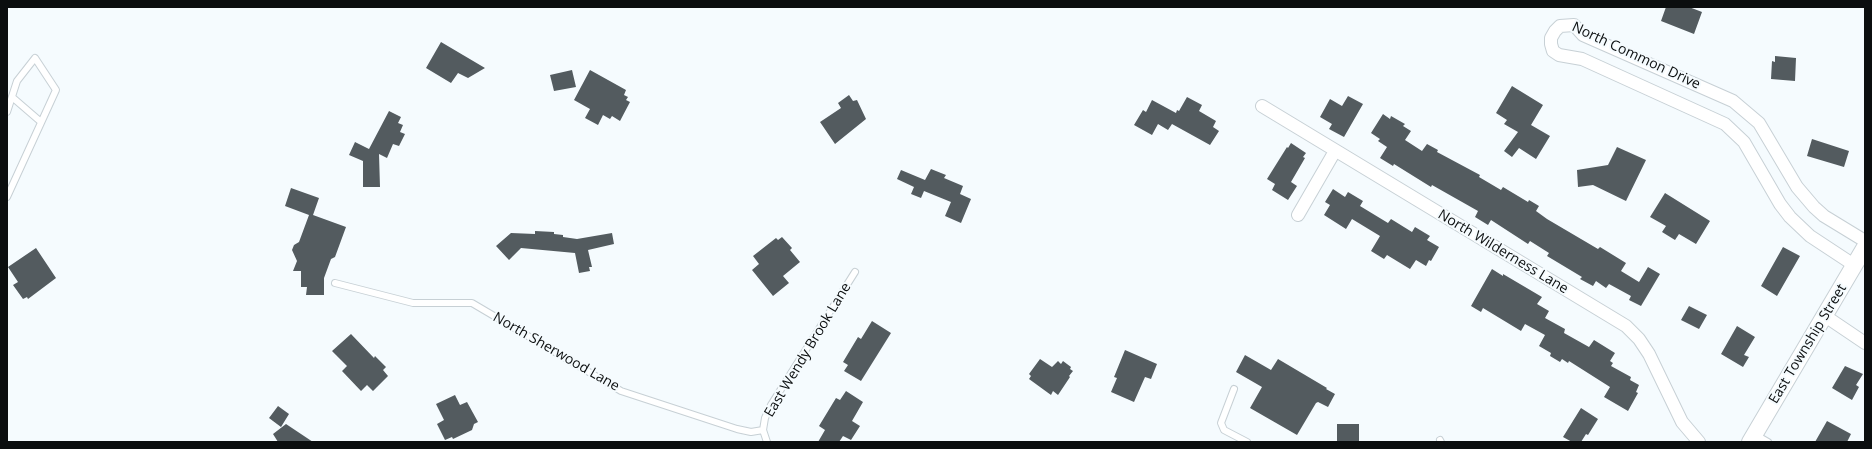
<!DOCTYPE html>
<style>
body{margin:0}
#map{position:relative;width:1872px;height:449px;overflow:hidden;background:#f5fbfe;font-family:"Open Sans",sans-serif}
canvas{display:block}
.frame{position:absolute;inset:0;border:8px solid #0b0e0f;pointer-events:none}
</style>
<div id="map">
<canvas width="1872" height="449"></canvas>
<div class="frame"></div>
</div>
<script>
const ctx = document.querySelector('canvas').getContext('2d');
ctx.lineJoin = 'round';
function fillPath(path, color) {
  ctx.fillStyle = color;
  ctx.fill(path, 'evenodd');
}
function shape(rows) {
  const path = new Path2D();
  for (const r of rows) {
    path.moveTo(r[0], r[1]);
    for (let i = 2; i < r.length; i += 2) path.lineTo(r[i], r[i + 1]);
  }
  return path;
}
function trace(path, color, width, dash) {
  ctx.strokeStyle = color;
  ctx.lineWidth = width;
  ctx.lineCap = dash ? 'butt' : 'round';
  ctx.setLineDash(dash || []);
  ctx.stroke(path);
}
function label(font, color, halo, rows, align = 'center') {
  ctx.font = font + ' "Open Sans",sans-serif';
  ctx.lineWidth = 4;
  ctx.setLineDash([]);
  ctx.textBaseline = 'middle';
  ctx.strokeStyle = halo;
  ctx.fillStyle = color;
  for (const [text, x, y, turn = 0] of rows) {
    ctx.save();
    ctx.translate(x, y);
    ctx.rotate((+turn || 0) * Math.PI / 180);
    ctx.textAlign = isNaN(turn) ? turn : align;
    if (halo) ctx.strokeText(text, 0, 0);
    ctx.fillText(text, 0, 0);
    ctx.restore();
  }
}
fillPath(shape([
 [1666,7,1689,7,1702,12,1694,34,1661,21],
 [441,42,485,68,468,78,458,73,451,83,426,68],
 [1775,56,1796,58,1795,81,1771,79,1772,61,1775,62],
 [572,70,576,87,554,91,550,75],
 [590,70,626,90,624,95,628,97,626,100,630,102,620,121,612,116,610,119,603,115,598,125,585,118,590,109,574,100],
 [1512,86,1543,105,1531,125,1550,136,1536,159,1519,148,1512,157,1504,151,1518,132,1504,124,1507,120,1496,113],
 [849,95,853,101,857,100,866,119,835,144,820,122,841,108,838,103],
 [1348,96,1363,104,1344,137,1329,129,1332,124,1320,117,1330,99,1342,106],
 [1187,97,1202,105,1199,111,1216,121,1213,127,1219,131,1210,145,1172,124,1168,130,1158,124,1152,135,1134,125,1143,110,1146,112,1152,100,1176,113,1177,110,1179,111],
 [389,111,401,117,398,123,403,125,400,132,405,134,399,146,393,144,387,158,379,154,380,187,363,187,363,161,349,155,355,142,369,149],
 [1383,114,1390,119,1391,116,1405,124,1403,126,1411,131,1405,140,1422,151,1427,144,1438,150,1437,152,1480,175,1479,177,1501,190,1503,187,1528,202,1529,200,1539,206,1536,211,1547,219,1598,249,1600,247,1626,263,1621,271,1639,282,1648,267,1660,274,1641,306,1629,300,1631,296,1609,284,1606,288,1596,281,1593,286,1580,279,1582,277,1547,256,1549,253,1530,241,1528,244,1491,220,1488,225,1475,217,1478,211,1432,185,1431,187,1394,164,1393,166,1380,158,1387,147,1378,141,1380,139,1371,133],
 [1812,139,1849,151,1844,167,1807,156],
 [1291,143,1306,153,1303,157,1305,158,1291,182,1297,186,1288,200,1272,190,1275,184,1267,179,1287,147,1288,148],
 [1617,147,1646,160,1626,201,1593,185,1578,187,1577,170,1608,165],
 [931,169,946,175,944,178,963,186,960,194,971,199,961,223,945,216,951,202,924,191,921,198,911,194,914,187,897,179,901,170,925,180],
 [291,188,319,198,313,215,346,227,335,257,331,259,324,278,324,295,306,295,307,287,301,287,301,271,293,271,297,261,292,250,294,245,299,242,309,215,285,206],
 [1333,189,1345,197,1348,192,1363,201,1360,206,1388,223,1391,219,1412,232,1415,227,1430,236,1427,240,1439,247,1431,261,1429,260,1426,266,1416,260,1410,269,1387,255,1384,259,1371,251,1380,236,1352,219,1346,229,1324,215,1330,205,1325,202],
 [1665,193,1710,221,1696,244,1679,234,1675,240,1662,232,1666,226,1650,217],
 [535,231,554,232,554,234,563,235,563,237,577,239,612,233,614,244,588,250,592,267,589,267,590,271,579,273,575,253,521,248,509,260,496,246,511,233,535,234],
 [782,237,792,248,790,250,800,262,783,276,789,283,773,296,752,270,759,264,753,256,776,238,778,240],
 [1783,247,1800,256,1777,296,1761,286],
 [36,248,56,278,28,299,27,297,23,299,13,285,18,282,8,267],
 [1492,269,1503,276,1503,274,1542,297,1537,304,1549,311,1545,318,1565,329,1564,333,1589,347,1594,340,1615,353,1610,361,1613,363,1611,366,1631,377,1630,380,1639,385,1636,392,1638,393,1628,411,1604,397,1610,387,1569,361,1568,363,1562,359,1560,362,1550,356,1551,353,1539,346,1545,335,1525,324,1521,331,1483,308,1481,312,1471,306],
 [1689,306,1707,315,1699,329,1681,320],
 [872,321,891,333,861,381,844,371,848,365,843,362,858,337,861,339],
 [1737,326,1755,337,1744,355,1749,357,1743,367,1721,354],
 [351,334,374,358,375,356,386,367,383,370,388,376,373,391,367,385,361,391,342,371,347,366,332,351],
 [1125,350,1157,364,1151,379,1145,377,1134,402,1111,392,1117,378,1114,377],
 [1245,355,1271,370,1278,359,1327,388,1326,389,1335,394,1328,407,1318,402,1316,403,1297,435,1250,408,1262,387,1236,372],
 [1040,359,1052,367,1058,361,1061,364,1063,361,1071,367,1070,369,1073,371,1069,376,1070,377,1058,395,1053,391,1051,395,1029,379,1031,376,1029,374],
 [1845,366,1863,374,1856,385,1859,387,1852,400,1832,388],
 [846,391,863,402,852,421,860,426,851,440,843,436,839,442,818,442,825,430,819,426,836,398,840,400],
 [455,395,460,405,467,402,478,422,474,424,472,430,453,439,452,437,445,440,437,424,444,420,436,404],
 [278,406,289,414,281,427,269,418],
 [1581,408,1598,419,1588,435,1586,434,1581,442,1572,442,1563,437],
 [1827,421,1851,434,1847,442,1815,442],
 [286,424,313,442,278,442,273,434],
 [1337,424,1359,424,1359,442,1337,442]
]), '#535b5f');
const service = shape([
 [12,97,41,122],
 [7,112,17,81,35,58,56,90,7,197],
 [335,283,413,303,472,303,621,391,737,429,751,432,763,430,767,442],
 [1234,389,1221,423,1224,430,1247,442],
 [763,430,765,418,771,405,855,272],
 [1756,435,1768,442],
 [1440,440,1441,442]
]);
const minor = shape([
 [1262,106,1626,326,1639,339,1649,354,1682,422,1699,442],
 [1298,215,1335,151],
 [1854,265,1810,236,1790,217,1780,204,1744,142,1725,124,1582,59,1559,55,1553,51,1551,44,1551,38,1555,31,1560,26,1574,25,1583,35,1733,101,1759,123,1797,187,1814,207,1824,216,1865,241],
 [1825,316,1865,343]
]);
const tertiary = shape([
 [1750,442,1865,247]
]);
trace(service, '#c7d0d5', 8);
trace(minor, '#c7d0d5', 14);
trace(tertiary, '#c7d0d5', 18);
trace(service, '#fff', 6);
trace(minor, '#fff', 12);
trace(tertiary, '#fff', 16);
label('14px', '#0b0e0f', '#f5fbfe', [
 ["North Common Drive",1636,56,25],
 ["North Wilderness Lane",1503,252,31],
 ["East Township Street",1808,344,-59],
 ["East Wendy Brook Lane",808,350,-59],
 ["North Sherwood Lane",556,352,30]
]);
</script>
